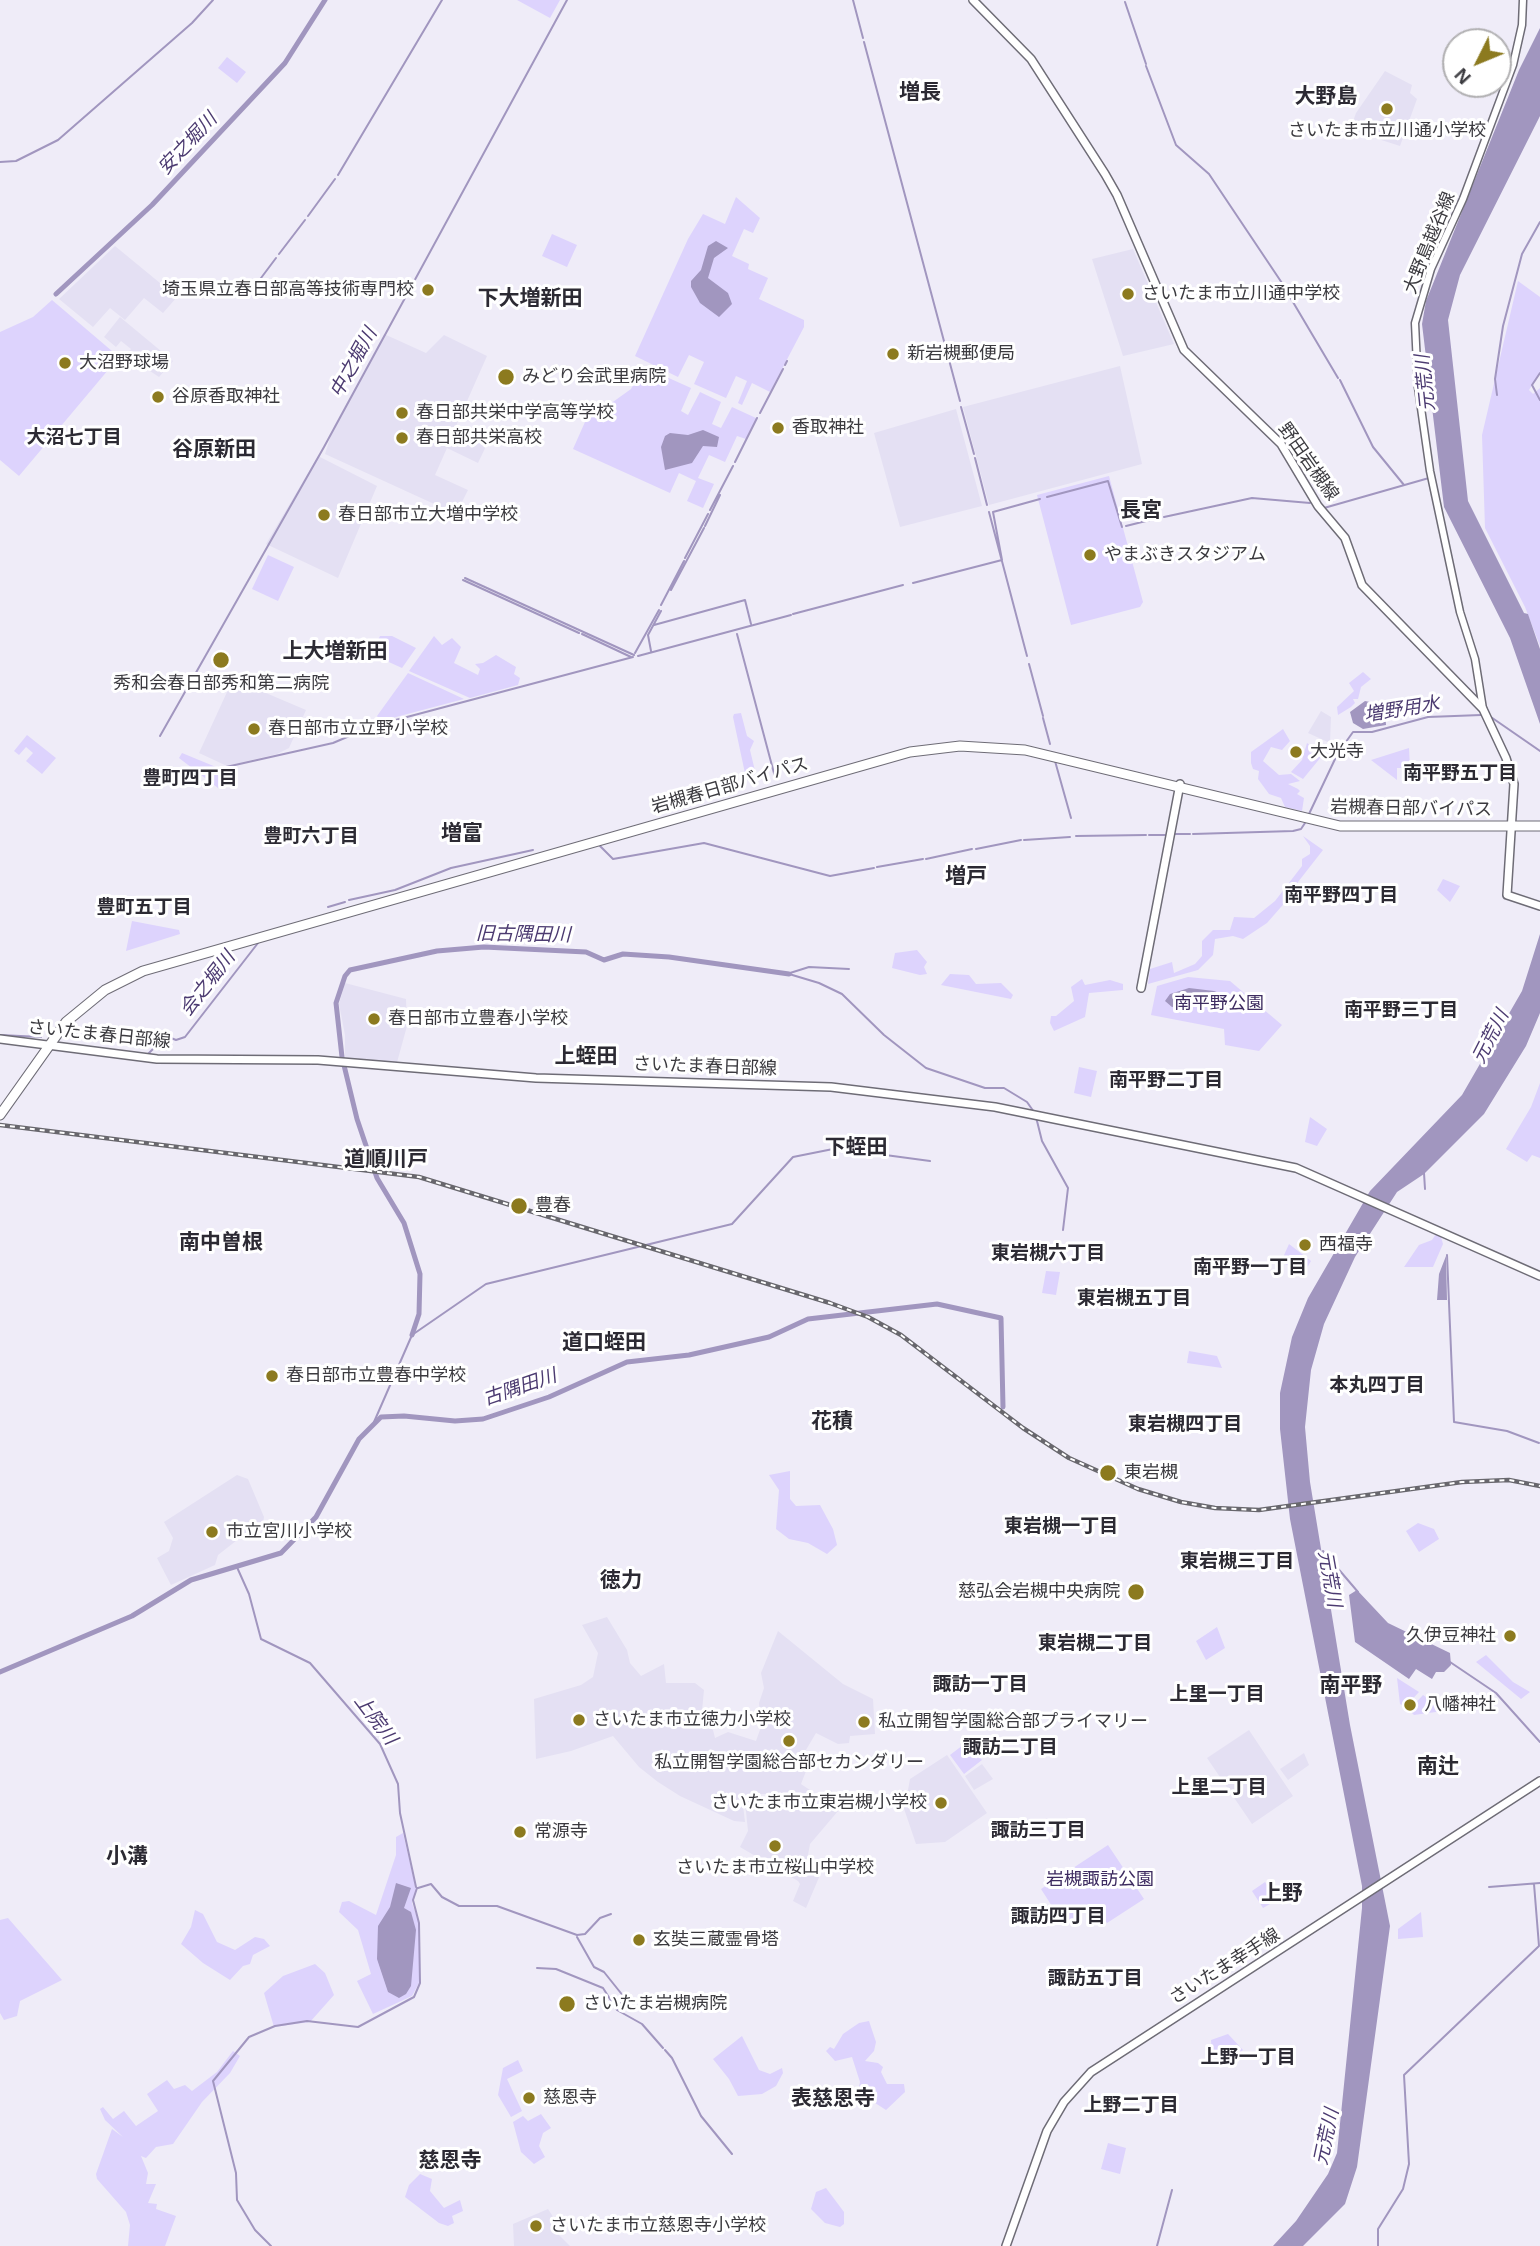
<!DOCTYPE html>
<meta charset="utf-8">
<style>
body{margin:0}
#map{position:relative;width:1540px;height:2246px;overflow:hidden;background:#efecf8;font-family:Arial,sans-serif}
canvas{display:block}
.north{position:absolute;left:1442px;top:28px;width:70px;height:70px;box-sizing:border-box;background:#fff;border:2px solid #b1b0b2;border-radius:50%;rotate:227deg;font-size:19px;font-weight:700;line-height:28px;text-align:center;color:#3b3a3f}
.north::after{content:'';display:block;margin:auto;width:24px;height:32px;background:#8c7a1f;clip-path:polygon(50% 0,100% 100%,50% 72%,0 100%)}
</style>
<div id="map">
<canvas width="1540" height="2246"></canvas>
<div class="north">N</div>
</div>
<script>
const ctx = document.querySelector('canvas').getContext('2d');
ctx.lineJoin = 'round';
function fillPath(path, color) {
  ctx.fillStyle = color;
  ctx.fill(path, 'evenodd');
}
function shape(rows) {
  const path = new Path2D();
  for (const r of rows) {
    path.moveTo(r[0], r[1]);
    for (let i = 2; i < r.length; i += 2) path.lineTo(r[i], r[i + 1]);
  }
  return path;
}
function trace(path, color, width, dash) {
  ctx.strokeStyle = color;
  ctx.lineWidth = width;
  ctx.lineCap = dash ? 'butt' : 'round';
  ctx.setLineDash(dash || []);
  ctx.stroke(path);
}
function label(font, color, halo, rows, align = 'center') {
  ctx.font = font + ' Arial,"Noto Sans JP",sans-serif';
  ctx.lineWidth = 6;
  ctx.setLineDash([]);
  ctx.textBaseline = 'middle';
  ctx.strokeStyle = halo;
  ctx.fillStyle = color;
  for (const [text, x, y, turn = 0] of rows) {
    ctx.save();
    ctx.translate(x, y);
    ctx.rotate((+turn || 0) * Math.PI / 180);
    ctx.textAlign = isNaN(turn) ? turn : align;
    if (halo) ctx.strokeText(text, 0, 0);
    ctx.fillText(text, 0, 0);
    ctx.restore();
  }
}
fillPath(shape([
 [1385,71,1412,85,1410,93,1417,99,1400,146,1350,130,1356,113],
 [115,246,177,297,163,313,144,298,125,320,110,308,93,327,59,299],
 [1133,249,1174,344,1123,356,1092,259],
 [120,317,173,361,159,377,126,355,131,349,121,341,116,347,104,337],
 [384,334,426,353,444,335,487,356,456,426,488,442,478,463,447,448,435,475,468,490,456,514,325,454,334,426],
 [1120,366,1142,464,989,505,963,407],
 [956,409,982,506,900,527,874,433],
 [318,456,377,486,338,578,266,544],
 [233,679,306,710,289,748,277,754,227,766,199,753],
 [1321,711,1331,717,1330,743,1308,733],
 [345,983,406,999,407,1026,396,1066,345,1060,345,1035,339,1004],
 [237,1475,248,1479,264,1517,262,1529,241,1537,218,1555,215,1565,171,1585,157,1558,169,1551,173,1538,164,1522],
 [607,1617,627,1650,630,1663,641,1676,664,1664,666,1683,695,1683,704,1690,701,1721,713,1730,715,1738,728,1732,756,1741,761,1727,759,1703,764,1688,761,1673,778,1631,843,1684,873,1699,875,1734,850,1736,849,1743,838,1744,816,1733,803,1755,808,1766,801,1784,816,1794,831,1790,844,1804,810,1844,806,1866,820,1875,806,1908,793,1901,800,1884,798,1881,740,1847,748,1831,745,1802,753,1796,766,1797,774,1794,753,1794,742,1797,745,1822,734,1821,680,1796,658,1782,639,1767,613,1736,571,1751,536,1759,534,1699,581,1685,593,1677,598,1653,582,1625],
 [1249,1730,1293,1796,1252,1824,1207,1758],
 [1304,1753,1309,1765,1288,1780,1280,1769],
 [947,1755,987,1813,945,1842,916,1844,898,1791,908,1790,910,1779],
 [982,1764,993,1779,974,1790,965,1776],
 [548,2209,561,2229,559,2235,570,2246,514,2246,513,2224]
]), '#e4e0f3');
fillPath(shape([
 [517,0,560,0,550,18],
 [227,57,246,72,237,83,218,68],
 [736,197,760,218,753,233,744,229,732,256,749,264,748,269,768,278,759,299,804,320,804,327,770,392,752,383,742,405,738,403,747,381,736,376,726,398,694,384,704,362,689,355,678,377,635,356,688,239,703,214,725,224],
 [552,234,577,245,567,267,542,256],
 [1518,281,1540,297,1540,373,1529,390,1533,394,1540,388,1540,646,1525,607,1485,528,1482,435],
 [52,300,119,357,19,476,0,460,0,332,33,317],
 [642,366,691,388,681,411,688,415,700,392,721,402,712,424,721,428,732,407,756,418,746,439,737,436,725,462,709,455,698,478,714,484,703,508,687,501,696,481,679,473,670,493,573,449,585,422,631,389],
 [1109,476,1143,602,1140,607,1071,625,1037,495],
 [268,555,294,567,278,601,252,589],
 [380,636,392,636,416,648,402,668,371,654],
 [434,636,442,645,452,638,461,647,454,663,478,675,480,669,475,664,483,663,496,655,516,667,514,674,520,678,518,685,470,698,409,671],
 [1363,672,1371,679,1361,687,1358,699,1353,699,1355,703,1351,707,1338,715,1337,707,1354,691,1349,683],
 [408,673,464,699,381,721,377,716],
 [741,713,747,736,754,741,750,750,756,775,746,778,733,717,734,714],
 [1283,729,1290,741,1282,750,1271,747,1263,761,1279,775,1291,774,1300,781,1288,784,1298,789,1300,791,1297,794,1304,798,1302,811,1285,807,1281,798,1269,794,1258,779,1259,771,1253,769,1251,763,1251,752],
 [27,735,56,758,42,774,26,761,33,753,26,747,19,755,14,751],
 [1307,743,1311,746,1309,752,1321,757,1303,779,1291,772,1302,760],
 [1409,748,1410,768,1397,768,1397,780,1371,760],
 [182,753,216,767,221,785,218,788,179,758],
 [1303,836,1323,850,1298,882,1295,891,1267,923,1243,939,1233,936,1215,939,1213,955,1198,970,1148,984,1150,969,1172,962,1174,973,1195,964,1202,956,1202,941,1213,930,1230,930,1234,917,1254,918,1275,901,1302,866,1302,859,1310,854,1310,846],
 [1443,879,1460,886,1450,902,1437,890],
 [132,921,179,930,180,934,126,951],
 [917,950,927,962,924,967,927,974,920,975,892,968,895,953],
 [950,974,969,975,976,984,1001,983,1013,995,1011,999,941,985],
 [1188,977,1230,981,1282,1025,1259,1051,1225,1045,1224,1029,1151,1015,1157,986],
 [1082,979,1085,985,1110,980,1123,984,1123,990,1089,993,1085,1017,1054,1031,1050,1023,1051,1016,1056,1016,1074,1001,1071,987],
 [1079,1067,1097,1071,1091,1097,1074,1093],
 [1540,1083,1540,1158,1532,1155,1527,1162,1506,1149,1531,1107],
 [1310,1117,1327,1129,1317,1146,1305,1142],
 [1436,1234,1441,1237,1443,1244,1433,1267,1404,1267,1419,1245,1432,1240],
 [1289,1244,1311,1261,1304,1273,1281,1262],
 [1046,1271,1060,1272,1056,1295,1042,1293],
 [1189,1351,1217,1356,1222,1368,1187,1363],
 [790,1471,790,1499,796,1506,820,1505,833,1529,837,1545,827,1554,808,1543,789,1539,776,1529,779,1490,769,1475],
 [1418,1523,1434,1529,1439,1539,1419,1552,1406,1531],
 [1217,1627,1225,1648,1206,1660,1196,1641],
 [1486,1655,1513,1682,1530,1692,1521,1699,1476,1662],
 [1397,1678,1419,1692,1405,1707,1400,1704],
 [1423,1695,1444,1709,1443,1711,1414,1715,1409,1710],
 [967,1742,982,1760,964,1774,950,1755],
 [403,1833,416,1889,412,1903,419,1923,419,1983,412,1996,373,2014,357,1981,371,1974,358,1930,339,1912,342,1902,349,1901,376,1915,396,1855,396,1837],
 [1108,1845,1144,1899,1107,1923,1094,1905,1064,1925,1041,1889],
 [1265,1882,1277,1900,1263,1908,1252,1891],
 [195,1910,203,1914,217,1942,235,1950,255,1937,264,1939,270,1946,253,1955,250,1964,243,1966,230,1980,203,1963,181,1944,191,1927],
 [1421,1912,1423,1937,1398,1939,1398,1929],
 [8,1918,62,1980,20,2001,17,2016,4,2020,0,2013,0,1920],
 [315,1964,325,1973,334,1995,310,2022,274,2027,264,1993,283,1976],
 [869,2021,876,2042,874,2051,865,2061,878,2063,883,2067,881,2072,887,2084,904,2084,905,2092,886,2110,858,2092,860,2082,852,2057,835,2061,826,2051,830,2047,834,2049,843,2034,859,2023],
 [1228,2034,1243,2050,1235,2057,1212,2057,1211,2040],
 [742,2036,759,2070,770,2074,782,2068,783,2073,776,2086,762,2094,738,2096,729,2079,713,2059],
 [233,2051,240,2056,230,2073,202,2102,173,2144,156,2147,146,2158,141,2156,148,2173,146,2184,156,2184,148,2203,157,2204,156,2209,176,2216,165,2246,128,2246,130,2225,126,2212,97,2179,96,2174,112,2129,123,2137,105,2120,100,2109,103,2107,113,2119,124,2111,136,2126,158,2111,147,2094,167,2080,174,2089,185,2085,192,2091,217,2072],
 [518,2060,523,2071,507,2079,522,2111,511,2117,498,2095,503,2068],
 [541,2114,551,2128,543,2133,539,2146,545,2157,534,2164,521,2152,513,2122,523,2116,528,2121],
 [1108,2143,1126,2148,1120,2174,1101,2169],
 [420,2174,432,2179,430,2191,444,2208,460,2200,463,2211,452,2216,454,2223,448,2226,439,2223,405,2197,409,2185],
 [826,2188,844,2212,844,2224,840,2227,825,2223,811,2209,816,2192]
]), '#ddd3fd');
fillPath(shape([
 [1540,28,1540,116,1460,275,1448,320,1468,501,1524,613,1528,614,1540,649,1540,724,1510,638,1444,507,1422,324,1426,301,1519,70],
 [716,241,728,248,714,258,708,278,728,293,732,304,719,317,700,303,691,287,691,281,701,270,708,246],
 [703,430,719,437,717,447,703,446,692,463,665,470,661,447,665,436,670,433,688,435],
 [1365,701,1379,704,1385,709,1386,725,1363,729,1353,723,1350,712],
 [1540,934,1540,1013,1526,1046,1484,1114,1424,1174,1397,1192,1355,1257,1324,1324,1311,1370,1305,1427,1310,1482,1350,1725,1390,1926,1357,2167,1345,2204,1303,2246,1273,2246,1296,2221,1328,2174,1337,2153,1362,1908,1362,1886,1290,1519,1280,1429,1280,1393,1292,1337,1308,1298,1370,1191,1462,1095,1522,991],
 [1189,988,1214,991,1227,996,1233,1005,1228,1008,1201,1003,1172,1007,1165,1001,1170,994],
 [1446,1256,1447,1300,1437,1300,1439,1274],
 [1357,1590,1388,1623,1450,1653,1451,1665,1444,1672,1436,1672,1432,1679,1416,1669,1409,1679,1355,1642,1349,1595],
 [396,1883,411,1888,404,1908,411,1912,416,1930,411,1986,406,1994,399,1998,388,1992,377,1959,378,1926,390,1907]
]), '#a196bf');
trace(shape([
 [853,0,863,38],
 [1125,2,1146,64],
 [864,42,960,401],
 [1146,66,1176,145,1209,174,1288,292],
 [0,162,16,161,58,140,192,23,213,0],
 [338,175,442,0],
 [308,216,335,179],
 [279,254,305,220],
 [258,282,276,258],
 [1290,297,1338,378],
 [785,365,787,361],
 [1540,373,1532,385,1540,400],
 [1340,380,1373,447,1404,485],
 [1497,395,1495,379,1503,326,1522,254,1540,222],
 [961,407,974,454],
 [760,413,783,369],
 [975,458,987,505],
 [735,462,757,418],
 [1047,497,1108,481,1122,527],
 [1324,508,1429,478],
 [710,510,733,466],
 [989,512,1027,656],
 [1164,517,1252,498,1310,503],
 [705,526,720,495],
 [1126,526,1158,518],
 [685,558,708,514],
 [465,578,634,655],
 [463,580,579,633],
 [913,583,1002,560,993,512,1040,499],
 [671,590,704,528],
 [661,605,684,561],
 [793,614,903,585],
 [654,625,745,600,751,624],
 [582,634,631,657],
 [737,634,775,777],
 [651,651,648,635,661,611],
 [635,653,659,610],
 [638,656,791,615],
 [1029,664,1043,716],
 [1488,715,1540,751],
 [1043,718,1050,744],
 [160,736,324,447,567,0],
 [1338,753,1353,732,1372,732,1428,717,1481,715],
 [1055,761,1071,818],
 [226,767,333,743,373,726,633,657],
 [1309,814,1336,757],
 [1175,834,1190,834],
 [1193,834,1293,831,1301,829,1305,823],
 [1149,835,1165,835],
 [1076,836,1146,835],
 [1024,840,1070,837],
 [598,844,613,859,704,843,830,876,874,868],
 [976,849,1021,840],
 [926,859,972,849],
 [877,867,923,859],
 [349,900,395,890,451,868,533,850],
 [328,907,345,902],
 [790,973,809,967,849,969],
 [789,974,819,983,842,994,884,1035,926,1068,985,1088,1004,1088,1027,1102,1034,1112],
 [0,1035,41,1037],
 [148,1054,166,1036,176,1040,185,1037,258,943],
 [1036,1117,1042,1141,1068,1188,1063,1230],
 [1424,1173,1425,1189],
 [1447,1255,1454,1422,1507,1431,1539,1443],
 [374,1422,412,1335,486,1284,732,1224,793,1157,848,1146,878,1154,930,1161],
 [1323,1551,1358,1592],
 [236,1565,249,1594,261,1639,310,1663,380,1744,398,1784,400,1813,416,1887],
 [1450,1662,1496,1693,1540,1742],
 [1489,1887,1540,1883],
 [418,1888,431,1884,442,1897,459,1906,497,1906,577,1935,585,1934,600,1918,611,1914],
 [577,1937,594,1967,604,1972,624,1997,618,2009],
 [537,1968,556,1969,603,1988,617,2010,642,2024,663,2048],
 [665,2050,672,2058,701,2116,732,2154],
 [271,2246,255,2230,237,2200,236,2173,213,2081,249,2037,275,2026,307,2021,358,2027,414,1997,420,1983,419,1923,413,1900,417,1888],
 [1157,2246,1172,2190],
 [1378,2246,1378,2229,1403,2189,1409,2164,1404,2075,1539,1946,1534,1884]
]), '#a196bf', 2);
trace(shape([
 [56,294,152,205,285,63,325,0],
 [412,1335,419,1314,420,1274,404,1223,377,1178,357,1119,342,1057,336,1003,345,976,350,970,437,951,484,947,586,952,604,960,623,954,669,957,789,974],
 [0,1672,132,1616,191,1580,281,1553,316,1517,359,1439,381,1417,404,1416,455,1421,483,1419,549,1397,627,1362,689,1355,769,1337,808,1319,937,1304,1001,1318,1003,1407]
]), '#a196bf', 5);
const secondary = shape([
 [1483,709,1475,659,1460,612,1430,471,1418,387,1415,323,1431,269,1463,199,1513,65,1522,25,1523,0]
]);
const primary = shape([
 [973,0,1031,59,1105,174,1117,195,1184,350,1281,444,1318,506,1345,538,1362,585,1483,709,1506,758,1514,784,1507,895,1540,906],
 [1141,988,1180,784],
 [0,1039,157,1059,318,1060,536,1078,831,1087,995,1107,1296,1168,1540,1276],
 [1006,2246,1047,2131,1064,2102,1091,2072,1540,1781]
]);
const highway = shape([
 [0,1115,66,1022,105,990,143,971,910,752,960,746,1025,750,1340,826,1540,826]
]);
trace(secondary, '#6e6c76', 9);
trace(primary, '#6e6c76', 10);
trace(highway, '#6e6c76', 11);
trace(secondary, '#fff', 6);
trace(primary, '#fff', 7);
trace(highway, '#fff', 9);
const rail = shape([
 [0,1125,419,1177,830,1303,868,1317,901,1335,1023,1428,1069,1458,1138,1489,1181,1502,1215,1508,1259,1510,1462,1482,1509,1480,1540,1486]
]);
trace(rail, '#68676d', 4.5);
trace(rail, '#fff', 2, [5]);
for (const [x, y, r, color] of [
 [1387,109,7,"#8c7a1f"],
 [428,290,7,"#8c7a1f"],
 [1128,294,7,"#8c7a1f"],
 [893,354,7,"#8c7a1f"],
 [65,363,7,"#8c7a1f"],
 [506,377,9,"#8c7a1f"],
 [158,397,7,"#8c7a1f"],
 [402,413,7,"#8c7a1f"],
 [778,428,7,"#8c7a1f"],
 [402,438,7,"#8c7a1f"],
 [324,515,7,"#8c7a1f"],
 [1090,555,7,"#8c7a1f"],
 [221,660,9,"#8c7a1f"],
 [254,729,7,"#8c7a1f"],
 [1296,752,7,"#8c7a1f"],
 [374,1019,7,"#8c7a1f"],
 [519,1206,9,"#8c7a1f"],
 [1305,1245,7,"#8c7a1f"],
 [272,1376,7,"#8c7a1f"],
 [1108,1473,9,"#8c7a1f"],
 [212,1532,7,"#8c7a1f"],
 [1136,1592,9,"#8c7a1f"],
 [1510,1636,7,"#8c7a1f"],
 [1410,1705,7,"#8c7a1f"],
 [579,1720,7,"#8c7a1f"],
 [864,1722,7,"#8c7a1f"],
 [789,1741,7,"#8c7a1f"],
 [941,1803,7,"#8c7a1f"],
 [520,1832,7,"#8c7a1f"],
 [775,1846,7,"#8c7a1f"],
 [639,1940,7,"#8c7a1f"],
 [567,2004,9,"#8c7a1f"],
 [529,2098,7,"#8c7a1f"],
 [536,2226,7,"#8c7a1f"]
]) {
  const dot = new Path2D();
  dot.arc(x, y, r, 0, 2 * Math.PI);
  ctx.fillStyle = color;
  ctx.fill(dot);
  trace(dot, '#fff', 2.5);
}
label('18px', '#3b3a3f', '#fff', [
 ["さいたま市立川通小学校",1387,131,"center"],
 ["埼玉県立春日部高等技術専門校",414,290,"right"],
 ["さいたま市立川通中学校",1142,294],
 ["新岩槻郵便局",907,354],
 ["大沼野球場",79,363],
 ["みどり会武里病院",522,377],
 ["谷原香取神社",172,397],
 ["春日部共栄中学高等学校",416,413],
 ["香取神社",792,428],
 ["春日部共栄高校",416,438],
 ["春日部市立大増中学校",338,515],
 ["やまぶきスタジアム",1104,555],
 ["秀和会春日部秀和第二病院",221,684,"center"],
 ["春日部市立立野小学校",268,729],
 ["大光寺",1310,752],
 ["春日部市立豊春小学校",388,1019],
 ["豊春",535,1206],
 ["西福寺",1319,1245],
 ["春日部市立豊春中学校",286,1376],
 ["東岩槻",1124,1473],
 ["市立宮川小学校",226,1532],
 ["慈弘会岩槻中央病院",1120,1592,"right"],
 ["久伊豆神社",1496,1636,"right"],
 ["八幡神社",1424,1705],
 ["さいたま市立徳力小学校",593,1720],
 ["私立開智学園総合部プライマリー",878,1722],
 ["私立開智学園総合部セカンダリー",789,1763,"center"],
 ["さいたま市立東岩槻小学校",927,1803,"right"],
 ["常源寺",534,1832],
 ["さいたま市立桜山中学校",775,1868,"center"],
 ["玄奘三蔵霊骨塔",653,1940],
 ["さいたま岩槻病院",583,2004],
 ["慈恩寺",543,2098],
 ["さいたま市立慈恩寺小学校",550,2226]
], 'left');
label('18px', '#3b3a3f', '#fff', [
 ["大野島越谷線",1430,243,-68],
 ["野田岩槻線",1308,462,55],
 ["岩槻春日部バイパス",730,786,-16],
 ["岩槻春日部バイパス",1411,809,1],
 ["さいたま春日部線",99,1035,6],
 ["さいたま春日部線",705,1067,2],
 ["さいたま幸手線",1225,1967,-32]
]);
label('18px', '#3d2b60', '#fff', [
 ["南平野公園",1219,1004],
 ["岩槻諏訪公園",1100,1880]
]);
label('italic 19px', '#4c3b71', '#fff', [
 ["安之堀川",188,144,-47],
 ["中之堀川",354,363,-61],
 ["元荒川",1426,383,-96],
 ["増野用水",1402,710,-9],
 ["旧古隅田川",523,935,1],
 ["会之堀川",208,984,-52],
 ["元荒川",1491,1037,-63],
 ["古隅田川",520,1388,-19],
 ["元荒川",1329,1579,80],
 ["上院川",375,1720,53],
 ["元荒川",1327,2137,-78]
]);
label('bold 19px', '#2c2a33', '#fff', [
 ["大沼七丁目",74,438],
 ["南平野五丁目",1460,774],
 ["豊町四丁目",190,779],
 ["豊町六丁目",311,837],
 ["南平野四丁目",1341,896],
 ["豊町五丁目",144,908],
 ["南平野三丁目",1401,1011],
 ["南平野二丁目",1166,1081],
 ["東岩槻六丁目",1048,1254],
 ["南平野一丁目",1250,1268],
 ["東岩槻五丁目",1134,1299],
 ["本丸四丁目",1377,1386],
 ["東岩槻四丁目",1185,1425],
 ["東岩槻一丁目",1061,1527],
 ["東岩槻三丁目",1237,1562],
 ["東岩槻二丁目",1095,1644],
 ["諏訪一丁目",980,1685],
 ["上里一丁目",1217,1695],
 ["諏訪二丁目",1010,1748],
 ["上里二丁目",1219,1788],
 ["諏訪三丁目",1038,1831],
 ["諏訪四丁目",1058,1917],
 ["諏訪五丁目",1095,1979],
 ["上野一丁目",1248,2058],
 ["上野二丁目",1131,2106]
]);
label('bold 21px', '#2c2a33', '#fff', [
 ["増長",920,93],
 ["大野島",1326,97],
 ["下大増新田",530,299],
 ["谷原新田",214,450],
 ["長宮",1141,511],
 ["上大増新田",335,652],
 ["増富",462,834],
 ["増戸",966,877],
 ["上蛭田",586,1057],
 ["下蛭田",856,1148],
 ["道順川戸",386,1160],
 ["南中曽根",221,1243],
 ["道口蛭田",604,1343],
 ["花積",832,1422],
 ["徳力",621,1581],
 ["南平野",1351,1686],
 ["南辻",1438,1767],
 ["小溝",127,1857],
 ["上野",1282,1894],
 ["表慈恩寺",833,2099],
 ["慈恩寺",450,2161]
]);
</script>
